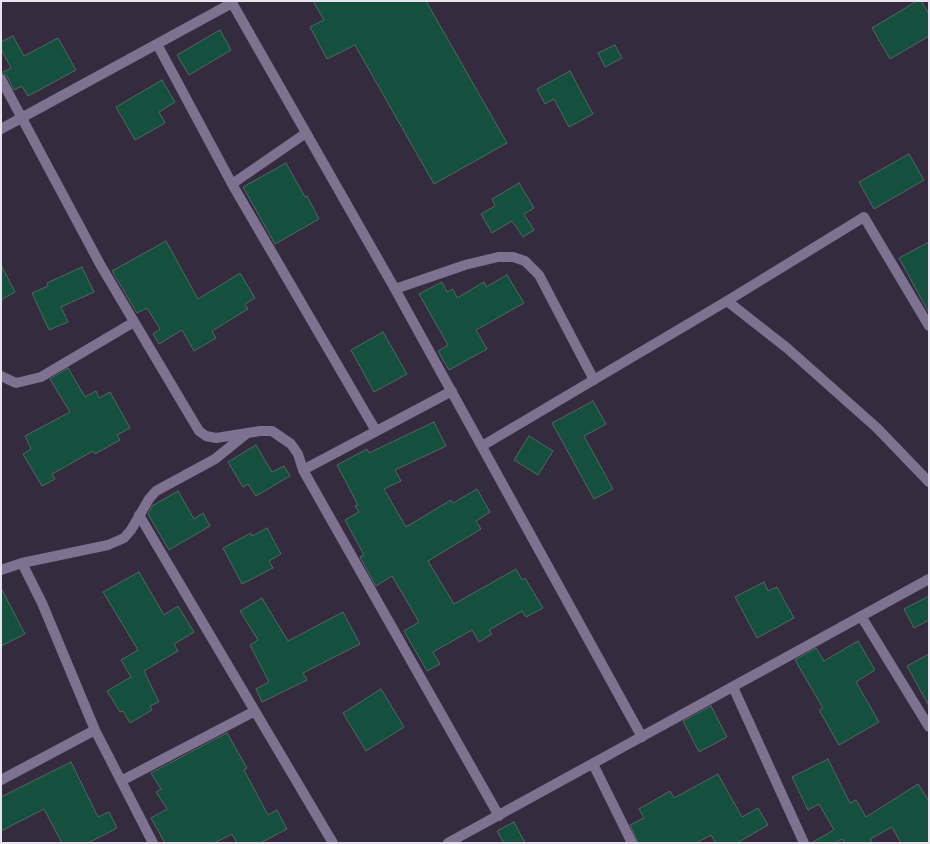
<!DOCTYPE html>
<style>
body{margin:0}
#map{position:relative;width:930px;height:844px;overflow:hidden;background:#342b3e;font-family:"Roboto Condensed",sans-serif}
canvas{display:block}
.frame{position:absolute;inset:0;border:2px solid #e8e3ef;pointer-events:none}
</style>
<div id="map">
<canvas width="930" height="844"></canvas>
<div class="frame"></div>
</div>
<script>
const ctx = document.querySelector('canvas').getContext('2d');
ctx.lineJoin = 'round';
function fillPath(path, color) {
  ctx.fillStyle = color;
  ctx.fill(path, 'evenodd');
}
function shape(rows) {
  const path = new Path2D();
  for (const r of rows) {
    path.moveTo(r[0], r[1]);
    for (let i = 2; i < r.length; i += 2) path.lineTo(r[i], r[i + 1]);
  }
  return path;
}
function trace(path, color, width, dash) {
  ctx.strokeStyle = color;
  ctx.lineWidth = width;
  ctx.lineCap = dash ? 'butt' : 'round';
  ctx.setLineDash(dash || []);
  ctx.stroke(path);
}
const building = shape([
 [313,1,426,1,507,143,434,184,355,45,327,59,310,27,324,20,313,1],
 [917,1,921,1,929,14,929,36,890,59,872,28,917,1],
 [220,30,231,50,189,75,177,55,220,30],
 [13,36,24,56,58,38,76,70,28,96,22,86,14,90,7,76,1,73,11,68,1,49,1,42,13,36],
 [615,45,622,58,605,67,598,53,615,45],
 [570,71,593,114,569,127,554,99,545,104,537,89,570,71],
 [162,80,175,102,159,112,165,123,135,140,116,107,162,80],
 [909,154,924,180,874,209,859,182,909,154],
 [286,163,305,197,307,196,319,219,275,244,243,187,286,163],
 [519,183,534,208,524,214,534,230,523,237,512,221,492,233,481,214,495,206,492,199,519,183],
 [166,241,198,299,240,273,255,298,245,304,248,309,212,331,216,338,194,351,182,330,159,344,153,334,160,329,147,308,137,313,112,271,166,241],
 [929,242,929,313,899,258,929,242],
 [1,265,15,292,1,300,1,265],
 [82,267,94,292,61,307,68,322,49,330,32,293,48,286,47,283,82,267],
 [507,275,524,303,476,330,487,349,449,370,438,351,448,345,419,294,442,282,447,292,453,289,457,298,484,282,486,287,507,275],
 [383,332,407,374,374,392,351,350,383,332],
 [68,368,85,397,96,391,99,398,110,392,130,428,117,435,120,440,95,454,93,451,52,474,55,479,42,486,23,454,31,449,25,436,70,412,50,379,68,368],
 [593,401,606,424,584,436,613,489,594,499,552,423,593,401],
 [434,422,446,446,395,470,401,481,384,489,406,527,451,500,453,503,477,489,490,512,476,521,481,529,428,561,454,604,516,569,522,580,525,578,543,608,526,617,522,611,489,630,492,634,479,642,472,630,433,652,440,664,427,671,404,631,419,622,392,576,376,586,360,557,364,555,345,520,359,512,355,506,358,505,337,465,367,449,369,453,434,422],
 [529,436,553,451,538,475,514,460,529,436],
 [256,445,272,472,284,466,290,476,256,496,248,484,243,487,228,462,256,445],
 [178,491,194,519,203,513,210,526,169,550,148,514,152,506,178,491],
 [267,528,281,554,269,561,273,568,242,584,223,548,251,533,252,536,267,528],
 [139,572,164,615,178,606,194,632,174,644,178,651,144,671,159,702,150,706,152,710,130,723,123,711,120,712,107,691,131,677,121,660,138,650,103,592,139,572],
 [764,582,768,591,777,587,794,618,757,638,735,597,764,582],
 [1,588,25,634,1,646,1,588],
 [929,596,929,620,914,628,904,609,929,596],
 [262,598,288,641,343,612,360,644,303,673,307,680,262,702,256,689,269,682,250,645,258,640,240,611,262,598],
 [858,641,875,670,856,682,879,722,839,745,819,710,823,708,795,660,816,648,824,661,858,641],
 [929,654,929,706,907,666,929,654],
 [381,689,404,727,366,751,343,713,381,689],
 [711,706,727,737,699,752,683,721,711,706],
 [227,733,247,768,244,770,268,815,277,810,287,829,260,843,237,843,232,834,214,843,165,843,151,818,167,809,156,792,161,789,151,773,227,733],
 [828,759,850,803,856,800,866,817,918,784,929,801,929,843,901,843,892,827,870,839,873,843,845,843,842,839,835,843,811,843,834,830,819,804,808,810,792,777,828,759],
 [71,762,98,817,109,812,117,828,88,843,62,843,44,809,1,831,1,797,71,762],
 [718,774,742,817,758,808,768,825,737,843,716,843,711,835,696,843,638,843,630,825,644,818,639,809,670,791,674,798,718,774],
 [514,822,525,843,504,843,497,831,514,822]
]);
fillPath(building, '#154f3e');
trace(building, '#50695f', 1);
trace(shape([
 [231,1,395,289,642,737],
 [157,44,232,184,376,431],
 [1,79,101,266,199,431,206,436,216,438,260,431,272,431,291,444,298,454,303,470,499,816],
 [1,129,232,3],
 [232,184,306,133],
 [395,289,465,265,498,257,513,257,525,261,539,275,594,380],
 [727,301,787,348,877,428,929,482],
 [1,376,16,383,41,377,134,322],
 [482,446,727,301,864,217,929,326],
 [303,470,452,391],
 [139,515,333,843],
 [22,563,42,603,95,730,153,843],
 [1,570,22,563,108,545,124,538,131,530,149,499,156,491,215,459,246,434],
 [861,616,929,727],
 [733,687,804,843],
 [593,764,632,843],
 [1,780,95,730],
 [121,781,255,711],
 [448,843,929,579]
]), '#7f7190', 10);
</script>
